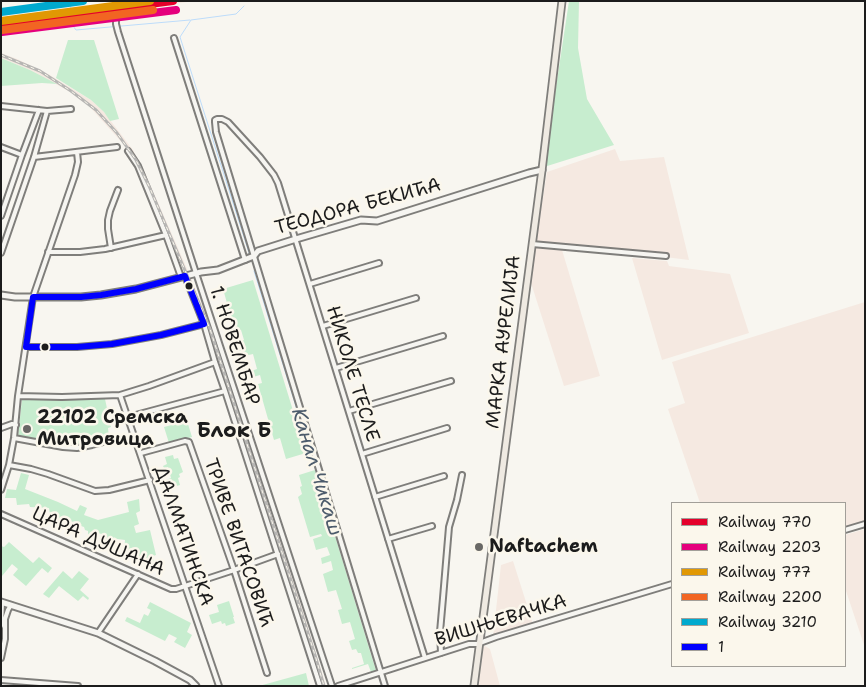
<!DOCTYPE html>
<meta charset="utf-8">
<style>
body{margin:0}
#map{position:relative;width:866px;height:687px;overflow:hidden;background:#f8f6f0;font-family:"Shantell Sans",sans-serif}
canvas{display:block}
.frame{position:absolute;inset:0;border:2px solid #1c1c1c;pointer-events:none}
.legend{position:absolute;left:671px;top:502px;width:175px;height:165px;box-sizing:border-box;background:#fbf7ec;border:1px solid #a29f99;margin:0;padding:6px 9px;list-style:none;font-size:15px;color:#1c1c1c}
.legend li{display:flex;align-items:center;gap:10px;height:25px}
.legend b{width:25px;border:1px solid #a29f99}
</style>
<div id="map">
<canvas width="866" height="687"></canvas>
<div class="frame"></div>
<ul class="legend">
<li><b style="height:6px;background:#e4002b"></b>Railway 770</li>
<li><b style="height:6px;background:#e5007d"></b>Railway 2203</li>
<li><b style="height:6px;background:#e19803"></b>Railway 777</li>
<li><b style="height:6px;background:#f26522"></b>Railway 2200</li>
<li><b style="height:6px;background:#00a9ce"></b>Railway 3210</li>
<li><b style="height:6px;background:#00f"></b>1</li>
</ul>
</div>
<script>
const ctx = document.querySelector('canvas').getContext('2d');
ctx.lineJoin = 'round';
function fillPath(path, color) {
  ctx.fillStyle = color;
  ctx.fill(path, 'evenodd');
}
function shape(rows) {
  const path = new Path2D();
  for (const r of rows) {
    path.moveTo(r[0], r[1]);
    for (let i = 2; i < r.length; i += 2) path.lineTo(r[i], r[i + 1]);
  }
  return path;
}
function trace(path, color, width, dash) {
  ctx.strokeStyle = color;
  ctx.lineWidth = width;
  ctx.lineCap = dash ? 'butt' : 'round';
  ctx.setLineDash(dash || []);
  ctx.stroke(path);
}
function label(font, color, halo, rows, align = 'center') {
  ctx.font = font + ' "Shantell Sans",sans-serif';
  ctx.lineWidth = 5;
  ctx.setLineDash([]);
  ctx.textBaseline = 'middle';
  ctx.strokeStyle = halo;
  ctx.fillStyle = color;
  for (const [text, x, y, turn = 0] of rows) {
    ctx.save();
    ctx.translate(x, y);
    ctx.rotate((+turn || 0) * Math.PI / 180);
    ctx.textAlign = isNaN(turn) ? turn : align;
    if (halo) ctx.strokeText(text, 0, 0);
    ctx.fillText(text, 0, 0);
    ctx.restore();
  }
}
fillPath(shape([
 [134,1,195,1,1,26,1,18],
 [1,53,17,59,48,74,91,100,104,112,133,150,145,173,188,271,211,326,303,611,326,686,323,686,291,584,203,315,136,160,126,147,88,105,74,94,30,70,1,58],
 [615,149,620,161,664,157,689,260,536,241,547,172],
 [538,247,562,250,600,376,564,386,531,283,534,250],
 [632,258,667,261,669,266,730,274,749,333,662,360],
 [865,302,865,521,845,527,845,503,700,503,668,409,685,403,672,362],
 [865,529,865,648,845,588,845,535],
 [513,561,533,624,493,637,501,565],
 [483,645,490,649,500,686,477,686]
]), '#f5e9e1');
fillPath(shape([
 [569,1,579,1,578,48,587,99,614,145,544,167],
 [68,40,94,40,119,119,110,121,104,112,91,100,56,78],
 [1,58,30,70,57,84,42,83,1,86],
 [253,280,306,453,286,459,280,438,274,440,258,384,262,383,260,375,250,378,248,372,257,369,253,354,240,357,235,343,244,340,241,330,235,331,223,289],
 [22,399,105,399,111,427,108,428,109,438,92,443,76,446,60,445,18,437],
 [187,421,192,437,169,443,164,427],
 [173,455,174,459,178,458,183,472,179,474,180,477,178,478,180,485,173,487,171,482,164,484,163,481,171,478,168,467,164,468,163,466,167,464,165,457],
 [315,470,376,671,371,672,368,664,352,669,352,668,364,664,361,653,358,653,356,649,352,650,349,641,355,639,350,622,342,624,338,610,342,609,336,590,328,592,323,574,333,570,331,561,322,564,321,558,330,555,327,547,316,550,313,539,322,536,321,534,310,537,298,497,302,494,300,487,302,486,299,475],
 [21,473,29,475,25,489,58,502,77,511,80,505,87,508,84,515,98,520,129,512,127,502,139,499,140,511,136,513,139,524,134,526,136,533,150,530,156,555,153,556,155,564,145,565,144,559,131,555,124,554,125,540,110,538,109,544,104,543,105,535,98,533,95,539,88,536,88,531,85,530,84,527,81,526,80,522,54,521,53,514,50,515,49,508,30,507,29,504,17,505,16,498,5,498,7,489,16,490],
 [9,542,33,563,39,557,52,568,48,573,42,568,26,586,13,575,18,569,12,564,2,576,1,546,4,547],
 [63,571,72,579,79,571,89,579,80,590,89,598,88,600,83,596,78,601,59,586,49,598,43,594],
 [229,601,234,617,233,617,235,623,226,626,225,623,222,624,221,621,212,624,209,615,219,612,217,605],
 [150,602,191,623,187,632,192,635,185,648,174,642,177,638,169,634,165,641,125,621,127,617,140,623,144,614,148,616,151,610,147,608],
 [306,673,309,686,259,686]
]), '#c7edcf');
trace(shape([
 [70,1,73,26,76,30,190,20],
 [244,6,236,14,191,20,180,37,250,256],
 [254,271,378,671],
 [382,684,382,686]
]), '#bddcfa', 1);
const street = shape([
 [116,14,116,24,118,32,196,273,332,686],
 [174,38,245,260],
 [1,106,47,111,71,109],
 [1,147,22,155],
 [128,151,138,166,166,235,181,277],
 [34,157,117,147],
 [1,216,22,155,39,110],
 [532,244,666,256],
 [111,248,108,229,108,220,110,211,118,190],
 [48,252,80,252,105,249,166,235],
 [1,253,34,157,47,111],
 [185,276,204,324,215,362,225,391,320,686],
 [310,284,379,263],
 [323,326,416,298],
 [26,347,77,347,112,344,161,335,204,324],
 [336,368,443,336],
 [120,395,219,686],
 [18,396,62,397,120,395,149,386,215,362],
 [349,411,451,381],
 [128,417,225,391],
 [1,428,12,424,16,425],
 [14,438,63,447,77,448,92,445,111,440],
 [141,453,185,441,189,442,234,570,267,673],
 [362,454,447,428],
 [9,465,31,469,48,474,95,491,109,490,150,480],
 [1,490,9,465,14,438,18,396,33,297,75,175,78,162,77,152],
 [375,497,444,476],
 [1,514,171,589,176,589,234,570,278,554],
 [845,530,865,524],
 [388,539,432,526],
 [1,626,2,603],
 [98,633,138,574],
 [441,653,440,632,443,598,449,527,457,500,462,475],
 [1,658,5,639,5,619,8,610,11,605],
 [1,680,78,686],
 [338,686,469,644,477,644,496,637,672,584],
 [385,686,216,132,215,122,215,120,217,119,222,119,228,122,260,157,274,175,278,183,425,658]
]);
const secondary = shape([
 [1,295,15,297,81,297,101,295,136,289,201,272,218,270,254,256,258,251,296,239,361,220,377,221,529,173,542,170],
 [1,602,98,633,155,661,190,680,196,686]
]);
const primary = shape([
 [474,686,542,170,562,1]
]);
trace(street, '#7f7e7b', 8);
trace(secondary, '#7f7e7b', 9);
trace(primary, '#7f7e7b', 9);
trace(street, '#f6f5f1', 4);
trace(secondary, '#f6f5f1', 5);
trace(primary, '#efeae2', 5.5);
const rail = shape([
 [1,55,40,71,71,91,96,110,117,133,136,160,149,186,210,329,315,655,324,686]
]);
trace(rail, '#b7b6b4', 3);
trace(rail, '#fbf7ec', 1, [4]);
trace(shape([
 [185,276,204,324,161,335,112,344,77,347,26,347,33,297,81,297,101,295,136,289,185,276]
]), '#00f', 6);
trace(shape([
 [1,23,173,1]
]), '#e4002b', 8);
trace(shape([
 [2,32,176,10]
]), '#e5007d', 8);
trace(shape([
 [1,21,150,1]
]), '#e19803', 8);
trace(shape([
 [2,30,153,10]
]), '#f26522', 8);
trace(shape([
 [1,12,83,1]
]), '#00a9ce', 8);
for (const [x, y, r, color] of [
 [189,286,4.5,"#1c1c1c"],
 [45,347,4.5,"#1c1c1c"],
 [27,429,5,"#696866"],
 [479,547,5,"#696866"]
]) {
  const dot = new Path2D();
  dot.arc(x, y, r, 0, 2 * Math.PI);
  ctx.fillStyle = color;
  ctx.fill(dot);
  trace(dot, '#fbf7ec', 2);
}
label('19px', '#1c1c1c', '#fbf7ec', [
 ["ТЕОДОРА БЕКИЋА",358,207,-15],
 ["МАРКА АУРЕЛИЈА",504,342,-83],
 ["1. НОВЕМБАР",234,346,72],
 ["НИКОЛЕ ТЕСЛЕ",352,374,73],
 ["ДАЛМАТИНСКА",183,536,71],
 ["ЦАРА ДУШАНА",98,542,24],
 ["ТРИВЕ ВИТАСОВИЋ",238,543,71],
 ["ВИШЊЕВАЧКА",501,621,-17]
]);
label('bold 19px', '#1c1c1c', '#fbf7ec', [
 ["22102 Сремска",37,418],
 ["Митровица",37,440],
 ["Naftachem",489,547]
], 'left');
label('italic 20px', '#4c5b6b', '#fbf7ec', [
 ["Канал Чикаш",316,472,73]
]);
label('bold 21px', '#1c1c1c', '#fbf7ec', [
 ["Блок Б",234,432]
]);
</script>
